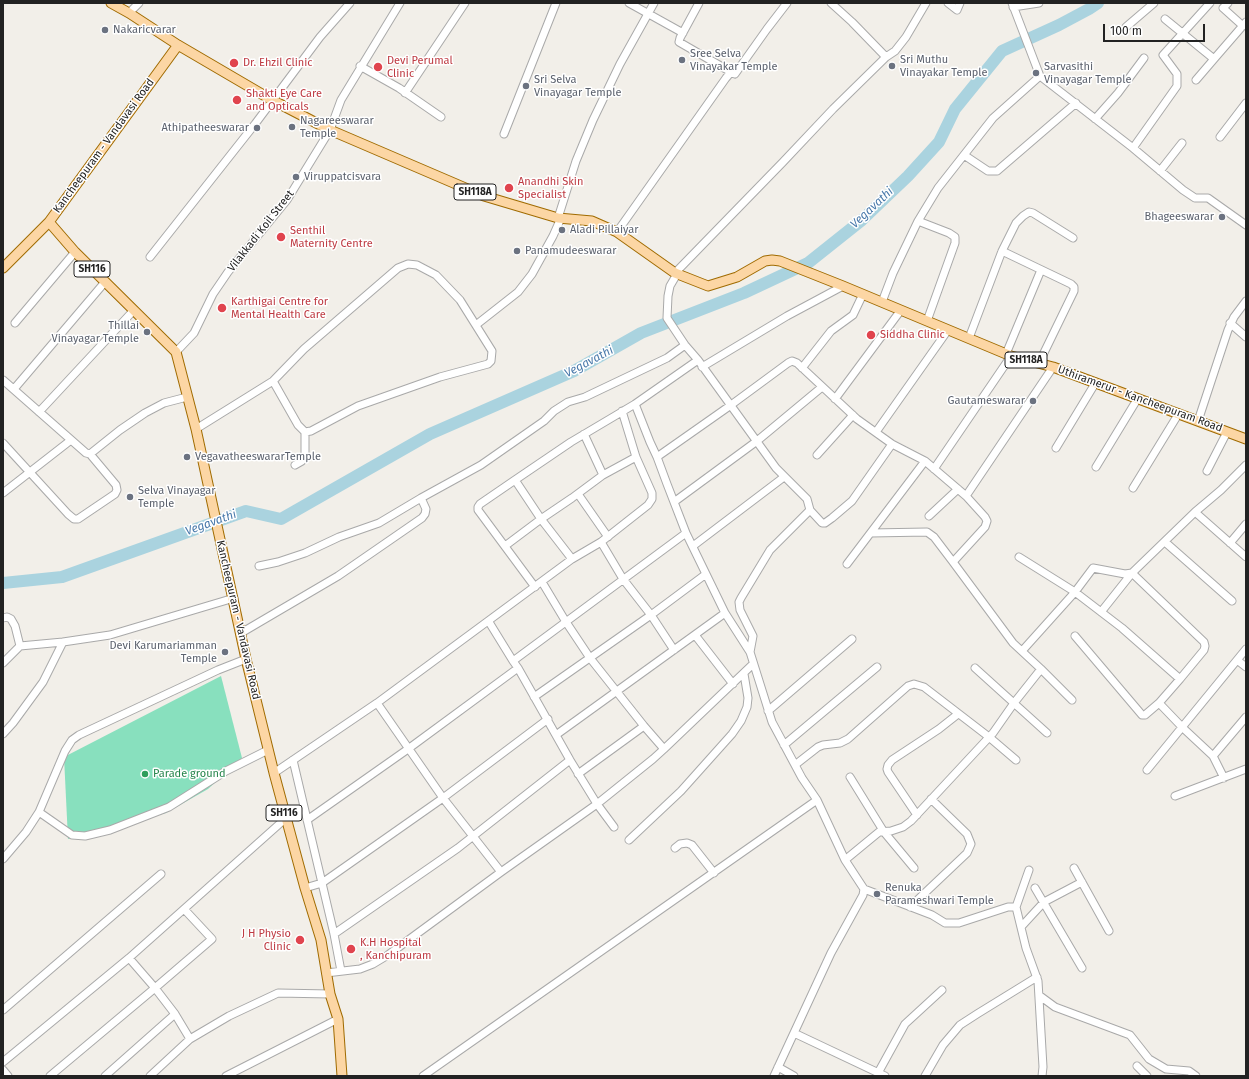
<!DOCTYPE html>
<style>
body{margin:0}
#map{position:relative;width:1249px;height:1079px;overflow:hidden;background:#f2efe9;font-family:"Fira Sans",sans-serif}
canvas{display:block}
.frame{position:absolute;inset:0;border:4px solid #222;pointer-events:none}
.scale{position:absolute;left:1103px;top:24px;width:102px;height:18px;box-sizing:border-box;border:2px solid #222;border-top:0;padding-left:5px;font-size:12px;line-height:14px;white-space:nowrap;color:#222;-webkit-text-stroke:3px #fff;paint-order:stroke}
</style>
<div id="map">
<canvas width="1249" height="1079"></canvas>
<div class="frame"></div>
<div class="scale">100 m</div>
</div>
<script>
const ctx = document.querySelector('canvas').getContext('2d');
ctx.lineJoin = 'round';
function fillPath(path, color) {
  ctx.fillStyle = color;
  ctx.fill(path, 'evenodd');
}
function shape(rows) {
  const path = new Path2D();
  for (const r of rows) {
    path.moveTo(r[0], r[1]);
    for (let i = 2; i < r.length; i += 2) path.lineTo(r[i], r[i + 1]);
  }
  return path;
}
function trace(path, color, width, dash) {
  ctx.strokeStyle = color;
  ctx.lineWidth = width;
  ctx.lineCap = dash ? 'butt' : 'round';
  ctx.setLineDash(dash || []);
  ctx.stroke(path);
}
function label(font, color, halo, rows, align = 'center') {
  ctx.font = font + ' "Fira Sans",sans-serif';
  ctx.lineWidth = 3;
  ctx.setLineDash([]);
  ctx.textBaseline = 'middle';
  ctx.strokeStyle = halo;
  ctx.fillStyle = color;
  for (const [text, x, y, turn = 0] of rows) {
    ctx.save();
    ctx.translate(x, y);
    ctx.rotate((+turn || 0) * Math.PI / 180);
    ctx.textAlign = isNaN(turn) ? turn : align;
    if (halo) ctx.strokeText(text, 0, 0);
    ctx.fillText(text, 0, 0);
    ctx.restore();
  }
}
fillPath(shape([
 [221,676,242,758,208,789,166,813,68,839,64,757]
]), '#88e0be');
trace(shape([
 [3,583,62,577,246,511,281,519,430,434,574,371,641,333,744,293,808,263,862,220,908,176,939,142,955,109,1002,51,1059,25,1089,9,1098,3]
]), '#aad3df', 12);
const minor = shape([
 [629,3,683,33],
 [699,3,680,38,679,42,731,72],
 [948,3,957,10,960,3],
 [1012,3,1040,76,1133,148,1183,190,1195,198,1208,198,1246,225],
 [1228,3,1223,8,1243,26],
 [1013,7,1039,3],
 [129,13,139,3],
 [1165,19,1214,59,1246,22],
 [1126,27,1154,3],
 [886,57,895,51,906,37,926,3],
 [360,66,399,88,441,117],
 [1196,80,1214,59],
 [405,93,465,3],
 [1095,119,1118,93,1144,58],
 [504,134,556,3],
 [1220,137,1246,103],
 [1133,148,1177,86,1177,74,1163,55,1210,3],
 [964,155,988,171,997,171,1076,103],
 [1160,171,1182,143],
 [558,218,576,161,593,120,620,64,654,3],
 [918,221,949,233,955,237,955,243,927,321],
 [617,232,726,78,731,72,735,74,767,29,787,3],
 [1002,251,1071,284,1074,287,1074,291,1039,363],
 [150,257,255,124,320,37,350,3],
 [675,273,783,162,833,109,886,57,852,22,831,3],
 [677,274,670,286,668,296,667,318,685,345,698,360,776,468,807,499,810,510,770,550,741,598,739,602,740,610,753,636,750,652],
 [882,302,893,273,918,221,938,188,993,118,1040,76],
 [15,323,75,252],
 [1230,323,1246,337],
 [476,325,518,292,532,274,553,236,561,218],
 [969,338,1002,251,1016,223,1023,216,1029,212,1033,213,1073,238],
 [176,352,194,333,213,294,228,272,287,200,330,130,341,100,400,3],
 [1006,354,1041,270],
 [702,367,787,316,843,286],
 [802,368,831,331,853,315,863,294],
 [3,380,86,453,90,454,120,430,145,413,164,403,187,397],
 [14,389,105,282],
 [835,399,901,310],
 [635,404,698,360],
 [39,412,134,310],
 [1198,421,1228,330,1234,317,1246,301],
 [196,429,273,381,304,349,398,268,408,264,417,265,436,275,460,300,492,351,491,361,488,364,440,377,358,406,311,431,305,432,298,425,273,381],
 [876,432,948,330],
 [584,434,603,475],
 [3,443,68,514,74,519,78,519,115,494,117,490,116,485,90,454],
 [1056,448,1096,382],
 [817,455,853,415],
 [657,457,731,405,788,363,792,361,797,363,857,419,892,444,925,461,966,496,1053,367],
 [295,465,302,461,305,455,305,432],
 [1096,467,1138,398],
 [934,469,1011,356],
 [1207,471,1227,432],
 [515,480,480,504,478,507,478,510,535,587],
 [1133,488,1179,413],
 [3,493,71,440],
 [578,494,608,537],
 [674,502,757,441,822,387],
 [810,510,822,523,825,523,832,518,852,501,892,444],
 [1195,512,1246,557],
 [929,516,958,489],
 [871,533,927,532,934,537,953,562],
 [601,542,623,579,651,615,674,650],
 [1165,542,1232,601],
 [1230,543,1246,524],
 [505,546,541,519,572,498,603,475,636,457],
 [693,546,784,477],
 [1019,557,1075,592,1122,628,1180,679,1159,703,1183,728,1213,756,1246,717],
 [572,559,541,519,515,480,571,442,635,404,650,442,657,457,667,484,686,533,725,613,750,652,772,722,802,778,817,800,845,860,879,832,891,831,903,827,911,821,993,733,1014,703,1041,669,1013,643,953,562,985,527,987,521,985,517,966,496],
 [847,564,925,461],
 [259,566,278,562,305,553,339,537,379,523,421,498],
 [1101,612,1132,573,1204,642,1205,646,1204,650,1180,679],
 [3,618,7,617,11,619,15,626,20,646],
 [489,622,513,661],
 [241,633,338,576,422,518,425,514,426,509,421,498,481,465,544,421,554,411,568,402,585,397,667,358,685,345],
 [695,635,733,684],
 [1075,636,1142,715,1145,715,1159,703],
 [1022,651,1075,592,1093,568,1125,574,1132,573,1195,512,1221,490,1246,465],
 [1237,660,1246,667],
 [3,663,20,646,63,642],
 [518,668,570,760,597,804,614,827],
 [975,668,1047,733],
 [1041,669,1072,700],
 [534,697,651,615,706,574],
 [377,703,443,798,501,872],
 [768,711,852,639],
 [3,734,13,723,43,682,63,642,110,635,234,598],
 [556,735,725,613],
 [784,745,877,667],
 [664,749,753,664],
 [1213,756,1224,778],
 [293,760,334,934,341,971],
 [795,765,818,747,823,745,840,743,848,739,908,686,914,684,924,687,989,737,1016,760],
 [1147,770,1246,649],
 [274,773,377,703,572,559,601,542,648,505,652,499,652,493,636,457,622,411],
 [578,774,644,726],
 [850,777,884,832,914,868],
 [1175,796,1246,769],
 [39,812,72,835,85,836,110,830,169,807,226,771,268,750],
 [917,815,888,772,887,769,888,765,892,760,939,729,958,714],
 [307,820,408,749,518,668,513,661,686,533],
 [629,840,681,791,732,734,741,721,747,707,748,698,744,674],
 [675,848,680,844,687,843,692,845,714,873],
 [3,859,26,832,39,812,65,751,72,740,79,735,218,670,246,659],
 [1074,868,1109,931],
 [305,888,322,883,443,798,548,719],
 [1035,888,1082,968],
 [864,889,932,915,945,923,959,923,1008,907,1016,907,1026,948,1038,981,1043,1067,1042,1076],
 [910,907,967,853,971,844,967,834,931,799],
 [1016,907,1029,870],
 [184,909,212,939,155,988,175,1014,190,1039],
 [1021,927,1044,902,1082,882],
 [334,934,458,848,570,760],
 [326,973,360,969,373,964,388,955,501,872,597,804,653,759,664,749,644,726,590,658,566,622,542,582],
 [1040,996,1055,1007,1130,1035,1149,1059,1166,1069,1189,1071,1196,1076],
 [3,1010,161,874],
 [794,1033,885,1076],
 [3,1062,129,958,285,819],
 [1137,1066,1147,1076],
 [778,1067,794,1076],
 [3,1070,8,1076],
 [878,1073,905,1024,942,990],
 [50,1076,155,988,129,958],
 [105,1076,175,1014],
 [150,1076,190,1039,229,1016,278,993,330,994],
 [226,1076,338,1019],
 [423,1076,817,800],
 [774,1076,831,953,863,895,864,889,845,860],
 [925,1076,943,1045,960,1025,977,1014,1037,977]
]);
const major = shape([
 [111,3,129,13,178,45,272,100,330,130,484,196,558,218,592,221,617,232,675,273,708,286,737,277,765,261,772,260,780,261,843,286,1011,356,1053,367,1246,439],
 [178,45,49,222,75,252,176,352,196,429,246,659,274,773,305,888,321,940,330,994,338,1019,342,1076],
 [3,268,49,222]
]);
trace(minor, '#a9a9a9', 9);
trace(major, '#a06b00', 11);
trace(minor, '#fff', 7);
trace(major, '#fcd6a4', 9);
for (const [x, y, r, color] of [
 [105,30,4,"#6b7280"],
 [682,60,4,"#6b7280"],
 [234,63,5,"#e0444e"],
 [892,66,4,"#6b7280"],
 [378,67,5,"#e0444e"],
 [1036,73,4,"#6b7280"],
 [526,86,4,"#6b7280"],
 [237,100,5,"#e0444e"],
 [292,127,4,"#6b7280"],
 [257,128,4,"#6b7280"],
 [296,177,4,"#6b7280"],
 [509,188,5,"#e0444e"],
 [1222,217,4,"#6b7280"],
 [562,230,4,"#6b7280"],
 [281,237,5,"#e0444e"],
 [517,251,4,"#6b7280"],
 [222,308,5,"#e0444e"],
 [147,332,4,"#6b7280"],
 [871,335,5,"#e0444e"],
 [1033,401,4,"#6b7280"],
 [187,457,4,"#6b7280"],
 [130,497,4,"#6b7280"],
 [225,652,4,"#6b7280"],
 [145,774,4,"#2e9e5b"],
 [877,894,4,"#6b7280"],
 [300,940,5,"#e0444e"],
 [351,949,5,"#e0444e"]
]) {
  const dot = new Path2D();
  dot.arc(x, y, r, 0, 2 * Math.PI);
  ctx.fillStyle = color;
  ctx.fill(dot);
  trace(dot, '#fff', 1.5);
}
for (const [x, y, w] of [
 [475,192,42],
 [92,269,36],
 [1026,360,42],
 [284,813,36]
]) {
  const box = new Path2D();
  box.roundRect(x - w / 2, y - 8, w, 16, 3);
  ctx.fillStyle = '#fff';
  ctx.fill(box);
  trace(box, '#222', 1);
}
label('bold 10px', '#222', null, [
 ["SH118A",475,192],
 ["SH116",92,269],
 ["SH118A",1026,360],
 ["SH116",284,813]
]);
label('11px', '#5b616d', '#fff', [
 ["Nakaricvarar",113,30],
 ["Sree Selva",690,54],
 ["Vinayakar Temple",690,67],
 ["Sri Muthu",900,60],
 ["Vinayakar Temple",900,73],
 ["Sarvasithi",1044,67],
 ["Vinayagar Temple",1044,80],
 ["Sri Selva",534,80],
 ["Vinayagar Temple",534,93],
 ["Nagareeswarar",300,121],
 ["Temple",300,134],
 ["Athipatheeswarar",249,128,"right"],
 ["Viruppatcisvara",304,177],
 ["Bhageeswarar",1214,217,"right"],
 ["Aladi Pillaiyar",570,230],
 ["Panamudeeswarar",525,251],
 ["Thillai",139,326,"right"],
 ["Vinayagar Temple",139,339,"right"],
 ["Gautameswarar",1025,401,"right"],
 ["VegavatheeswararTemple",195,457],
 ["Selva Vinayagar",138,491],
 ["Temple",138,504],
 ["Devi Karumariamman",217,646,"right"],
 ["Temple",217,659,"right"],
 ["Renuka",885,888],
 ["Parameshwari Temple",885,901]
], 'left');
label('11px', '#be3a42', '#fff', [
 ["Devi Perumal",387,61],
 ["Clinic",387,74],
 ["Dr. Ehzil Clinic",243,63],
 ["Shakti Eye Care",246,94],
 ["and Opticals",246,107],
 ["Anandhi Skin",518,182],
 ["Specialist",518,195],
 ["Senthil",290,231],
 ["Maternity Centre",290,244],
 ["Karthigai Centre for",231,302],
 ["Mental Health Care",231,315],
 ["Siddha Clinic",880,335],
 ["J H Physio",291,934,"right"],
 ["Clinic",291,947,"right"],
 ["K.H Hospital",360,943],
 [", Kanchipuram",360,956]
], 'left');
label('11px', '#222', '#fff', [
 ["Kancheepuram - Vandavasi Road",104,146,-54],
 ["Vilakkadi Koil Street",261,231,-52],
 ["Uthiramerur - Kancheepuram Road",1140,399,20],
 ["Kancheepuram - Vandavasi Road",238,620,77]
]);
label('11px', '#27864d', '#fff', [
 ["Parade ground",153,774]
], 'left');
label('italic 12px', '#4a7aab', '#fff', [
 ["Vegavathi",872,208,-43],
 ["Vegavathi",589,362,-28],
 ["Vegavathi",211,523,-20]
]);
</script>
